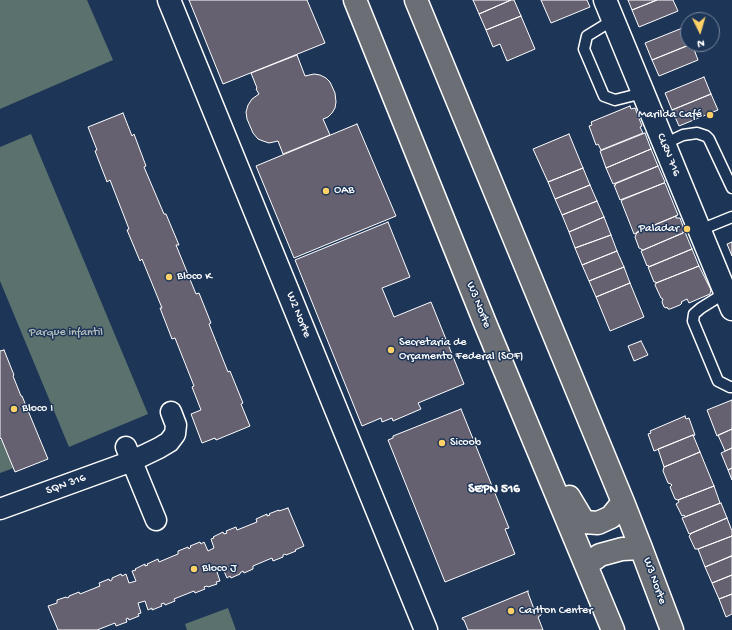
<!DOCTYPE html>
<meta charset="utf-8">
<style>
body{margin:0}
#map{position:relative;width:732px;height:630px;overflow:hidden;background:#1d3557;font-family:"Gochi Hand",sans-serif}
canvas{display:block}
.north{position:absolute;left:680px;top:12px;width:40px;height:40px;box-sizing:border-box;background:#1d3557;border:1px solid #77869a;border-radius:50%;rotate:175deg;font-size:11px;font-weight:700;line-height:16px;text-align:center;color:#fff}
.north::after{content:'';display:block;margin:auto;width:14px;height:18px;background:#ffd166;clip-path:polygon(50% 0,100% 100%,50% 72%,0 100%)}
</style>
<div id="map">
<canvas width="732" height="630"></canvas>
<div class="north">N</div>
</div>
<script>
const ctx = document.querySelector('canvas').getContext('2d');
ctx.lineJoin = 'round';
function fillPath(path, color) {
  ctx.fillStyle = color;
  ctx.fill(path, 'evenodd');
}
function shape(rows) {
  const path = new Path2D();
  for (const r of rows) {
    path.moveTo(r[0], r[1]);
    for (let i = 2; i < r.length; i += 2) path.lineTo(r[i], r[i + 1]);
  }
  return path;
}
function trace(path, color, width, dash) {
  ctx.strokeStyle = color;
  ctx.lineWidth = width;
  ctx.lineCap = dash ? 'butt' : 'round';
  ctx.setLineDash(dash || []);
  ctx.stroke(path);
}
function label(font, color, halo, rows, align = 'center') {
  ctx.font = font + ' "Gochi Hand",sans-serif';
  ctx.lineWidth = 3;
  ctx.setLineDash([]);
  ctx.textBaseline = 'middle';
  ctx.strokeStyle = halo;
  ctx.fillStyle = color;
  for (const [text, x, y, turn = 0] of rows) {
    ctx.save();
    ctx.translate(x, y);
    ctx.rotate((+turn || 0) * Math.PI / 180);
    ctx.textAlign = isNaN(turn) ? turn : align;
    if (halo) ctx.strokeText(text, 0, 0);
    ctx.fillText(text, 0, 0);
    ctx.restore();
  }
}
fillPath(shape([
 [0,0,87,0,113,60,0,109],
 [31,134,148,414,69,447,0,281,0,147],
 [15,434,27,463,0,473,0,440],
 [228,608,236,630,187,630,185,624]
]), '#5b716d');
const building = shape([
 [189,0,307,0,325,43,223,84,189,0],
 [473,0,511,0,479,14,473,0],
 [511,0,514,0,521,16,486,30,479,14,511,0],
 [541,0,587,0,590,7,551,23,541,0],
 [628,0,657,0,632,10,628,0],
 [657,0,673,0,678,11,639,27,632,10,657,0],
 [521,16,535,49,507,61,500,44,493,47,486,30,521,16],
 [685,27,688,35,688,44,691,44,652,60,645,43,685,27],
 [692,44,698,60,659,76,652,60,692,44],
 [297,55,305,76,314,74,320,75,326,78,330,82,335,93,336,102,335,108,332,113,328,117,323,119,330,135,283,154,278,141,269,143,263,141,258,139,253,133,247,119,246,112,248,105,252,99,259,94,256,89,257,88,251,73,297,55],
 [704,77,711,94,672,110,665,93,704,77],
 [711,94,718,110,679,126,672,110,711,94],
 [630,106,631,109,635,108,642,126,640,127,643,133,601,150,598,144,596,145,589,126,592,125,591,122,630,106],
 [123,113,132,136,134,134,146,166,144,167,164,214,166,214,179,245,176,245,196,294,199,293,211,323,209,324,228,372,230,371,243,403,241,404,250,426,216,440,215,438,202,443,191,414,201,410,192,387,194,386,175,338,172,339,160,308,162,308,142,259,140,261,127,230,129,229,110,180,107,182,95,151,97,150,88,127,123,113],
 [357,124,396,216,294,258,256,166,357,124],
 [645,133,651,149,606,168,600,151,645,133],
 [569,134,583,168,548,182,533,149,569,134],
 [651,149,658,166,613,184,606,168,651,149],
 [658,166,665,182,664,183,620,200,614,185,616,185,615,184,658,166],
 [583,168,590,185,555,199,548,182,583,168],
 [664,183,665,183,678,215,634,234,621,201,622,201,622,200,664,183],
 [590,185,597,201,562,215,555,199,590,185],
 [597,201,604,217,569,232,562,215,597,201],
 [676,216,676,218,680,218,684,229,683,231,683,233,643,250,639,248,635,237,637,232,676,216],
 [604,217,611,235,575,248,569,232,604,217],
 [388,222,410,277,382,288,394,317,431,302,464,384,418,403,421,409,393,421,392,418,382,422,381,418,362,426,295,260,388,222],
 [685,232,692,249,649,267,648,265,647,266,641,251,685,232],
 [611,235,617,251,582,265,575,248,611,235],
 [732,242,732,256,727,244,732,242],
 [692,249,699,266,656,283,656,282,654,282,648,267,692,249],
 [617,251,624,267,589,281,582,265,617,251],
 [699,266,711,290,710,294,689,303,687,299,681,302,682,303,680,305,670,309,668,309,667,307,666,308,664,307,662,302,663,299,661,298,655,285,656,283,699,266],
 [624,267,630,283,596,297,589,281,624,267],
 [630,283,644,317,610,331,596,297,630,283],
 [641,341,648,355,634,361,628,346,641,341],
 [4,350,14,375,13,376,21,396,22,396,48,459,15,472,1,438,0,439,0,351,4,350],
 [732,400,732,429,717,436,707,410,732,400],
 [461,409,509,528,505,529,515,554,445,582,388,440,393,438,393,436,461,409],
 [685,416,686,419,689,418,695,435,693,436,693,435,654,451,648,434,651,433,650,431,685,416],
 [732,429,732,448,725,451,718,435,732,429],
 [693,435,700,452,664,467,658,449,693,435],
 [732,448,732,468,728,470,721,453,732,448],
 [700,452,714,486,678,500,675,499,670,487,672,485,671,484,668,483,663,471,664,467,700,452],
 [732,468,732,480,728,470,732,468],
 [714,486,720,503,685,517,684,515,682,516,676,504,679,502,678,500,714,486],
 [721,503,727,518,689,534,682,518,721,503],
 [288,508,304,546,295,550,296,551,286,555,285,554,283,555,283,557,273,561,272,558,253,566,253,569,244,573,243,571,240,573,240,574,231,578,230,576,227,578,223,569,217,572,220,581,216,582,217,584,208,587,207,586,204,587,205,589,195,593,194,591,174,599,175,601,165,605,164,603,161,604,162,606,152,610,152,608,148,610,145,601,138,603,141,613,138,614,139,616,129,620,128,618,126,619,127,622,116,626,115,623,97,630,58,630,48,606,57,603,57,600,66,597,67,598,69,597,69,596,79,592,80,594,100,586,99,583,109,579,110,581,112,580,112,578,121,574,122,576,126,574,129,583,136,581,132,571,136,570,135,569,145,564,145,566,148,565,147,564,158,559,159,562,178,554,178,551,188,547,189,549,191,547,190,546,200,542,201,544,204,542,208,551,214,548,211,539,214,538,213,537,223,532,224,534,227,533,226,531,236,527,237,530,257,522,256,519,267,514,267,516,270,515,269,514,271,513,279,510,279,511,288,508],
 [727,518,732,531,732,536,698,549,695,549,689,536,692,533,727,518],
 [732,536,732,556,705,567,698,549,732,536],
 [731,556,732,556,732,575,712,583,705,567,731,556],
 [732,575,732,594,719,599,712,583,732,575],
 [528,591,528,593,534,609,538,607,540,608,542,613,541,615,538,617,543,630,468,630,464,620,463,620,462,618,528,591],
 [732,594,732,614,726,617,719,599,732,594]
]);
fillPath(building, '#656171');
trace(building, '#fff', 1);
const service = shape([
 [613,20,587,36,584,49,604,96,615,100,643,93],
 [664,144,683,135,697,133,706,136,709,139,732,188],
 [700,230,732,217],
 [725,293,701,308,694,314,693,321,718,381,730,387,732,387]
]);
const minor = shape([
 [126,447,156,520],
 [0,509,132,461,159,448,169,442,175,434,176,425,171,412]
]);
const tertiary = shape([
 [169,0,426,630],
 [605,0,732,309]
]);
const primary = shape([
 [355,0,485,323,613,630],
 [416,0,623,502,641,548,672,630],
 [569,497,584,522,598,523,611,517,623,502],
 [586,565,600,555,622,549,641,548]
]);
trace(service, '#fff', 13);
trace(minor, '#fff', 23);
trace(tertiary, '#fff', 25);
trace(primary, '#fff', 25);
trace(service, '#1d3557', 10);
trace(minor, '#1d3557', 20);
trace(tertiary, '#1d3557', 22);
trace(primary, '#6b6f75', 22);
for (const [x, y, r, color] of [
 [710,115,4,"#ffd166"],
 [326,191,4,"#ffd166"],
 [687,229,4,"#ffd166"],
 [169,277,4,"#ffd166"],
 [391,350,4,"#ffd166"],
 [14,409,4,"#ffd166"],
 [442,443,4,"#ffd166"],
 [194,569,4,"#ffd166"],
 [511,611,4,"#ffd166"]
]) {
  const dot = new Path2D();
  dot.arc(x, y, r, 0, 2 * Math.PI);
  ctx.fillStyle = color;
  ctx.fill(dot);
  trace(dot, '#1d3557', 1.5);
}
label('12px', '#fff', '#1d3557', [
 ["Marilda Café",702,115,"right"],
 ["OAB",334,191],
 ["Paladar",679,229,"right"],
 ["Bloco K",177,277],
 ["Secretaria de",399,343],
 ["Orçamento Federal (SOF)",399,357],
 ["Bloco I",22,409],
 ["Sicoob",450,443],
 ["Bloco J",202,569],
 ["Carlton Center",519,611]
], 'left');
label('12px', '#fff', '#1d3557', [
 ["CLRN 716",668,155,68],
 ["W3 Norte",478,305,68],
 ["W2 Norte",298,315,68],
 ["SQN 316",66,485,-20],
 ["W3 Norte",654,581,70]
]);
label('12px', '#b5bfbd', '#1d3557', [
 ["Parque infantil",66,333]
]);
label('bold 13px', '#fff', '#1d3557', [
 ["SEPN 516",494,490]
]);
</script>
